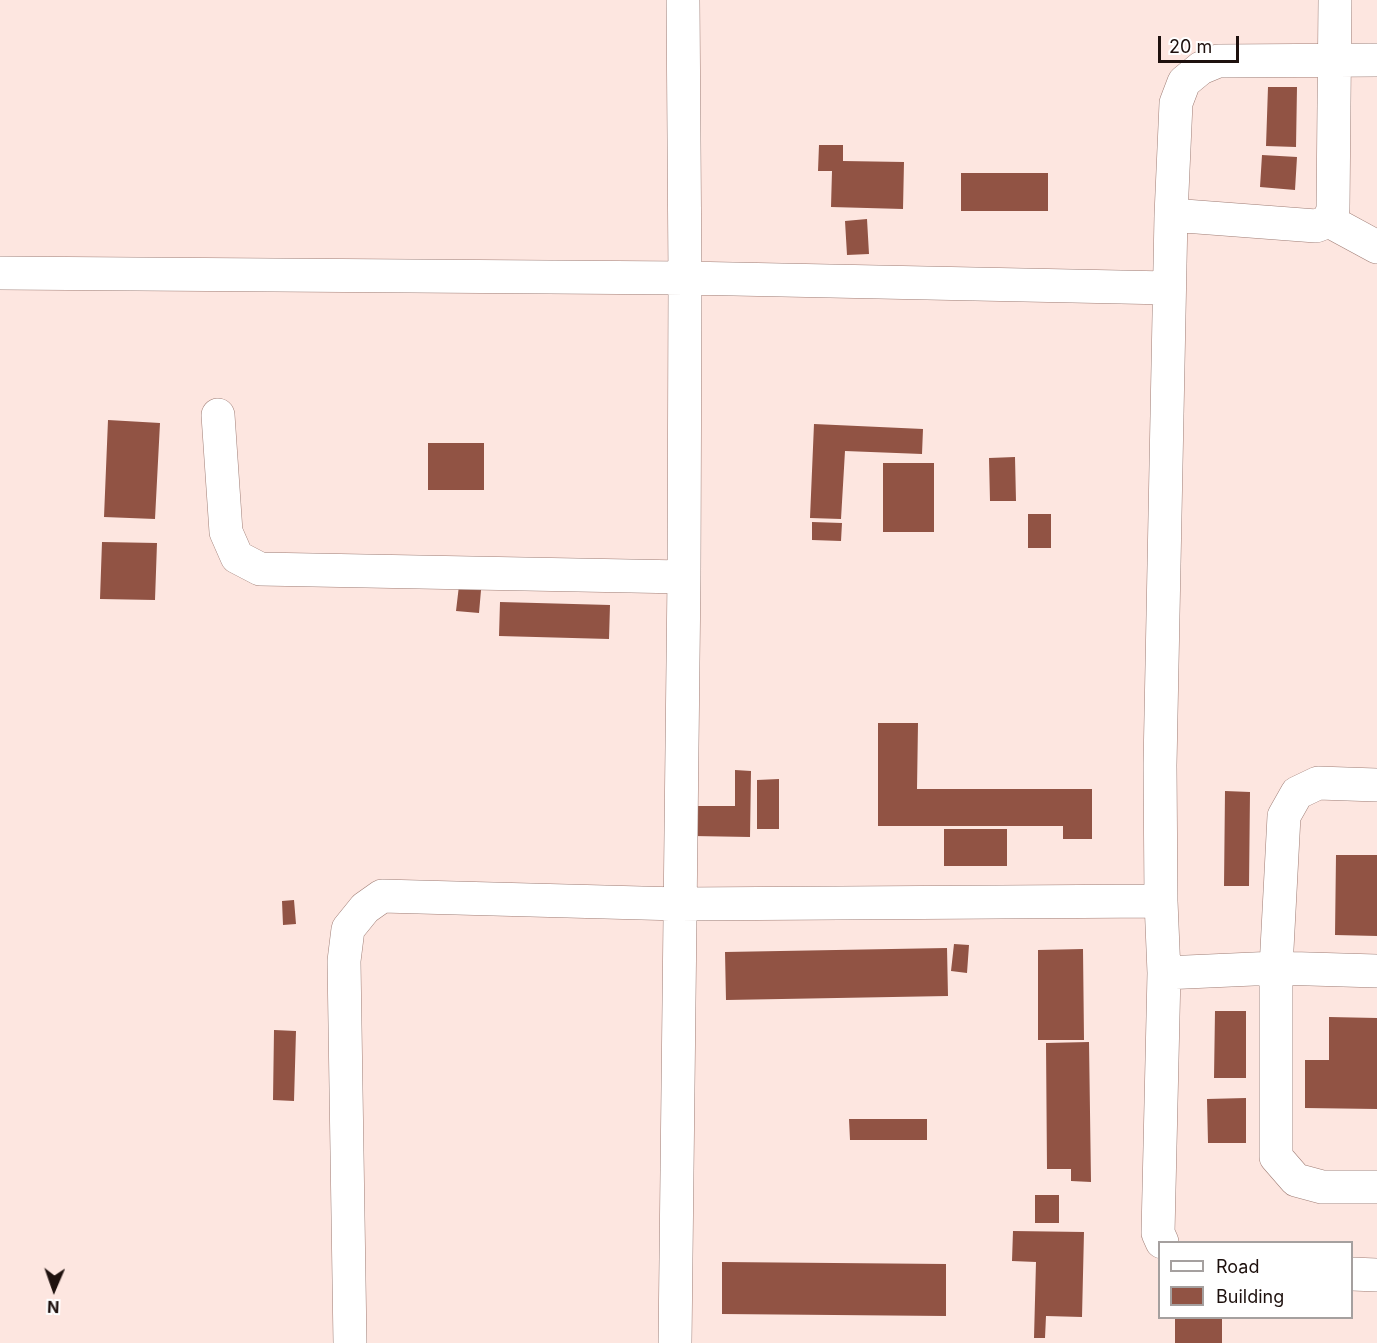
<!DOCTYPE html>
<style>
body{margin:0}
#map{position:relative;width:1377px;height:1343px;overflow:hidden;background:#fde6e0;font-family:Inter,sans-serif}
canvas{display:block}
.legend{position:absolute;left:1158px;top:1241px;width:195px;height:78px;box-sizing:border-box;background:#fff;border:2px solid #a5a09f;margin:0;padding:8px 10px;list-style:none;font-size:18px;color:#1e110e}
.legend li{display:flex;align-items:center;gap:12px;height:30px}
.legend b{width:30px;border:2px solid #a5a09f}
.north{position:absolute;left:24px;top:1259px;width:60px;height:60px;-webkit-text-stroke:4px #fff;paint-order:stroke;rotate:182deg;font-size:16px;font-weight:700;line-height:24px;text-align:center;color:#1e110e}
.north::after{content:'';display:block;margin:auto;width:21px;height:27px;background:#1e110e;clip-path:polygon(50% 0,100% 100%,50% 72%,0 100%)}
.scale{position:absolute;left:1158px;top:36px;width:81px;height:27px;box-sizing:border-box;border:3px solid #1e110e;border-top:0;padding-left:8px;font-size:18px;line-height:21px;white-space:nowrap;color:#1e110e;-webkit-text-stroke:4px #fff;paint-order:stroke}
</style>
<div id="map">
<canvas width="1377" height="1343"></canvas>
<ul class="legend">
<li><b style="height:8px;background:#fff"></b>Road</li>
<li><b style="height:16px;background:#915344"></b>Building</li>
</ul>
<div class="north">N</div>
<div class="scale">20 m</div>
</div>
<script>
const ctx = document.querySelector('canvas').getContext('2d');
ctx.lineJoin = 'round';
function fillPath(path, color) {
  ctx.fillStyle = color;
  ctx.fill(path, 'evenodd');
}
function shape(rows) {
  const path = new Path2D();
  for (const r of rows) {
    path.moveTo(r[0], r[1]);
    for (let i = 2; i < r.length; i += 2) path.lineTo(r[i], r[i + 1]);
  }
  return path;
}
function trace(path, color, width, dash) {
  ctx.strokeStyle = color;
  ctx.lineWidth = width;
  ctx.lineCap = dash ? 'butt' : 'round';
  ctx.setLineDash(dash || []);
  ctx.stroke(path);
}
fillPath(shape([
 [1268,87,1297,87,1296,147,1266,146],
 [819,145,843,145,843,161,904,162,903,209,831,207,832,171,818,171],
 [1262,155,1297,157,1295,190,1260,187],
 [961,173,1048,173,1048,211,961,211],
 [867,219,869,254,847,255,845,221],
 [108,420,160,423,155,519,104,517],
 [814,424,923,429,922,454,845,451,841,519,810,518],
 [428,443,484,443,484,490,428,490],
 [1015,457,1016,501,990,501,989,458],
 [883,463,934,463,934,532,883,532],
 [1028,514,1051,514,1051,548,1028,548],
 [812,522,842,523,841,541,812,540],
 [102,542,157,543,155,600,100,599],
 [460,577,482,579,479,613,456,611],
 [500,602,610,605,609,639,499,636],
 [878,723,918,723,917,789,1092,789,1092,839,1063,839,1063,826,878,826],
 [735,770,751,771,750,837,693,836,693,806,735,806],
 [779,779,779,829,757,829,757,780],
 [1225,791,1250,792,1249,886,1224,886],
 [944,829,1007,829,1007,866,944,866],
 [1336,855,1377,855,1377,936,1335,935],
 [294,900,296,924,283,925,282,901],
 [954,944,969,945,967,973,951,971],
 [947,948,948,996,726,1000,725,952],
 [1083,949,1084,1040,1038,1040,1038,950],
 [1215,1011,1246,1011,1246,1078,1214,1078],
 [1329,1017,1377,1018,1377,1109,1305,1108,1305,1060,1329,1060],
 [274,1030,296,1031,294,1101,273,1100],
 [1089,1042,1091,1182,1071,1181,1071,1169,1047,1169,1046,1043],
 [1246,1098,1246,1143,1208,1143,1207,1099],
 [849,1119,927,1119,927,1140,850,1140],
 [1035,1195,1059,1195,1059,1223,1035,1223],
 [1013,1231,1084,1232,1082,1317,1046,1316,1045,1338,1034,1338,1036,1262,1012,1261],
 [722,1262,946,1264,946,1316,722,1314],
 [1175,1318,1222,1318,1222,1343,1175,1343]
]), '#915344');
const minor = shape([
 [1171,215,1316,226,1329,221,1333,209,1335,0],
 [1329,221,1377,247],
 [0,273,685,278,1169,288],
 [218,415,226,532,237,557,260,569,684,577],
 [1377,785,1318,783,1297,793,1284,816,1276,968,1276,1157,1296,1180,1322,1187,1377,1187],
 [1164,973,1276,968,1377,971],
 [1162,1242,1158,1233,1164,973,1161,901,1160,765,1171,215,1176,103,1184,82,1201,68,1218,61,1377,60],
 [1352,1274,1377,1275],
 [350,1343,344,961,348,929,365,908,382,896,679,904,1161,901],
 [675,1343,684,577,685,278,683,0]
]);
trace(minor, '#9f7d75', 34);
trace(minor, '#fff', 33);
</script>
